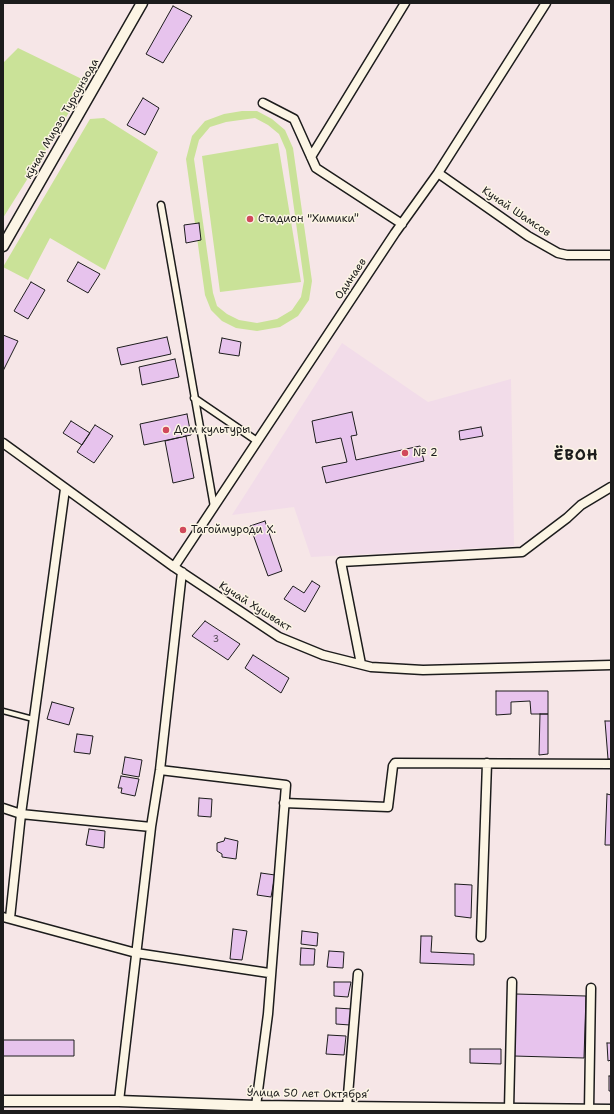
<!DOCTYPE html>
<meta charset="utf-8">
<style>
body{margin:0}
#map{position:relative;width:614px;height:1114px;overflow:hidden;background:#f6e6e7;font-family:"Shantell Sans",sans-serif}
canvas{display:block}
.frame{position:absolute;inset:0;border:4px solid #1c1c1c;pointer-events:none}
</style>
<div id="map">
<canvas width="614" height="1114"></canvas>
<div class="frame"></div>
</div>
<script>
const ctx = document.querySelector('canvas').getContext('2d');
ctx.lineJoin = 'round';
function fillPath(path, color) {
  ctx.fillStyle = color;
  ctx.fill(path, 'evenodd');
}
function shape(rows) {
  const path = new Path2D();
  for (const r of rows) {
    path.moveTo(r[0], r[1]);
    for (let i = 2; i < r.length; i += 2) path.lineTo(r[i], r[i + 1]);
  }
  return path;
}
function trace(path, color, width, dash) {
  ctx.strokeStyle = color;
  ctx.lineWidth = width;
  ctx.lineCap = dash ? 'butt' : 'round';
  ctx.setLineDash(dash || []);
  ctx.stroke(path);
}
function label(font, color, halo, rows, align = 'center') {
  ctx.font = font + ' "Shantell Sans",sans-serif';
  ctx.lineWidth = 3;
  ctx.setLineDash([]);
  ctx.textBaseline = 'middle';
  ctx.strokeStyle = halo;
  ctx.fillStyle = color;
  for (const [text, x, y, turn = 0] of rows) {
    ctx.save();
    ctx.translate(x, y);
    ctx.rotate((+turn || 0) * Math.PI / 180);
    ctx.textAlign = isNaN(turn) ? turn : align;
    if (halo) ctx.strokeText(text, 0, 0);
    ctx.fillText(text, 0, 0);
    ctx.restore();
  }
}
fillPath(shape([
 [342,343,428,402,511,379,514,546,311,557,294,507,232,515]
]), '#f2dce9');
fillPath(shape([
 [18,48,88,82,3,218,3,63],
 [242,111,257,111,272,119,285,130,293,148,312,281,309,300,298,316,280,327,257,331,236,328,222,321,211,310,205,295,186,159,192,136,205,121,224,114],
 [255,118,268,125,279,134,286,150,304,281,301,297,292,310,277,319,257,323,239,320,227,314,217,306,213,293,194,159,199,140,210,127,226,122],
 [104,118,158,152,105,270,50,238,28,280,3,267,90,119],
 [278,143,301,282,220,292,202,156]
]), '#cae298');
const building = shape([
 [173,6,192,16,163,63,146,54,173,6],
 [143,98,159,108,145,135,127,125,143,98],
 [199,223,201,240,186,243,184,225,199,223],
 [78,262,100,274,88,293,67,281,78,262],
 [31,282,45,290,28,319,14,311,31,282],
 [3,335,18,341,3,371,3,335],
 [167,337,171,354,121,365,117,348,167,337],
 [222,338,241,342,239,356,219,353,222,338],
 [175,359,179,377,142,385,139,367,175,359],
 [352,412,357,435,351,436,356,460,420,446,424,461,326,483,322,467,347,462,341,438,316,443,312,421,352,412],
 [187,414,191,435,144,445,140,424,187,414],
 [71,421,90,433,82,445,63,433,71,421],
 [95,425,113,436,94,463,77,452,95,425],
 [481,427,483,436,460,440,459,431,481,427],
 [186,436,194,478,173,483,165,441,186,436],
 [265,521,282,571,268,576,250,526,265,521],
 [312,581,320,586,305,612,284,599,293,586,304,593,312,581],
 [205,621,240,644,228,660,192,636,205,621],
 [253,655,289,678,281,693,245,668,253,655],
 [496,691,548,691,548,714,531,714,530,701,511,702,511,714,496,715,496,691],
 [52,702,74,708,69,725,47,719,52,702],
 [540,714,548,714,548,754,539,755,540,714],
 [605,721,611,721,611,759,608,759,605,721],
 [77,734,93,736,90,754,74,752,77,734],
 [125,757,142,760,139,777,122,774,125,757],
 [121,776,139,779,135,796,121,793,122,788,118,788,121,776],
 [607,794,611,795,611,845,605,845,607,794],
 [199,798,212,799,211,817,198,816,199,798],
 [89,829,105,831,104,848,86,845,89,829],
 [225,838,238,841,236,859,222,857,222,854,217,851,217,843,224,841,225,838],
 [261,873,275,875,271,897,257,895,261,873],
 [455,884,472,885,471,918,455,916,455,884],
 [233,929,247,931,242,960,230,959,233,929],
 [302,931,318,933,317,946,301,944,302,931],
 [421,936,432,936,431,952,474,954,474,965,420,963,421,936],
 [301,948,315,949,314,965,300,965,301,948],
 [329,951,344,952,343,968,327,967,329,951],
 [334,982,351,982,348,997,334,996,334,982],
 [516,994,586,996,584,1058,514,1056,516,994],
 [336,1008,352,1009,350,1025,336,1024,336,1008],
 [328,1035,346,1036,344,1055,326,1054,328,1035],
 [3,1040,74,1040,74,1056,3,1056,3,1040],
 [607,1043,611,1043,611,1060,608,1061,607,1043],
 [470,1049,501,1049,501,1064,470,1063,470,1049],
 [609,1076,611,1076,611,1091,609,1091,609,1076]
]);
fillPath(building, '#e7c3ed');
trace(building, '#1c1c1c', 1);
const service = shape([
 [3,711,33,719]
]);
const pedestrian = shape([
 [161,205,214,507],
 [194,398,257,441]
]);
const minor = shape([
 [263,103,294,119,316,168,402,224],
 [311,157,405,3],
 [438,173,528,236,558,253,567,255,611,255],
 [3,443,174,567,279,637,323,655,371,667,423,670,611,665],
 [174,567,395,233,438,173,546,3],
 [361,664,341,562,522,552,567,518,581,505,611,487],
 [160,770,286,785,268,1014,256,1106],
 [284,803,388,807,393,766,395,763,611,764],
 [3,808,21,814,151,827],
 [3,917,136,953,269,973],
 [10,918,21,814,65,489],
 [481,937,487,763],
 [119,1101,151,827,160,770,182,572],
 [347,1107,358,974],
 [509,1109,512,982],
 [589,1110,591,988]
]);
const tertiary = shape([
 [3,246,142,3],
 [3,1101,119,1101,256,1106,611,1110]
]);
trace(service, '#1c1c1c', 7);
trace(pedestrian, '#1c1c1c', 9);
trace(minor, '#1c1c1c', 11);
trace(tertiary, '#1c1c1c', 13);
trace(service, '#fcf5e5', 4);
trace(pedestrian, '#fcf5e5', 6);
trace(minor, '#fcf5e5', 8);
trace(tertiary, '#fcf5e5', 10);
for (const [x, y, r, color] of [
 [250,219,4,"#d1495b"],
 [166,430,4,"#d1495b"],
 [405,453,4,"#d1495b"],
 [183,530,4,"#d1495b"]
]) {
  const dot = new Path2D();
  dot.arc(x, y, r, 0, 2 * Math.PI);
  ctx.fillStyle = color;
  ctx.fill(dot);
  trace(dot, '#fcf5e5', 1.5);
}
label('9px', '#4f4650', null, [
 ["3",216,640]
]);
label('11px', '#1c1c1c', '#fcf5e5', [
 ["кӯчаи Мирзо Турсунзода",62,119,-60],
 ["Кучай Шамсов",516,212,34],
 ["Одинаев",351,279,-56],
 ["Кучай Хушвакт",255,607,32],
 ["У́лица 50 лет Октября́",307,1094,1]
]);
label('11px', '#1c1c1c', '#fcf5e5', [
 ["Стадион \"Химики\"",258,219],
 ["Дом культуры",174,430],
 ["№ 2",413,453],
 ["Тагоймуроди Х.",191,530]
], 'left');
ctx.letterSpacing = '1px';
label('bold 15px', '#1c1c1c', '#fcf5e5', [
 ["ЁВОН",576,456]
]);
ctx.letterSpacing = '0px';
</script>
